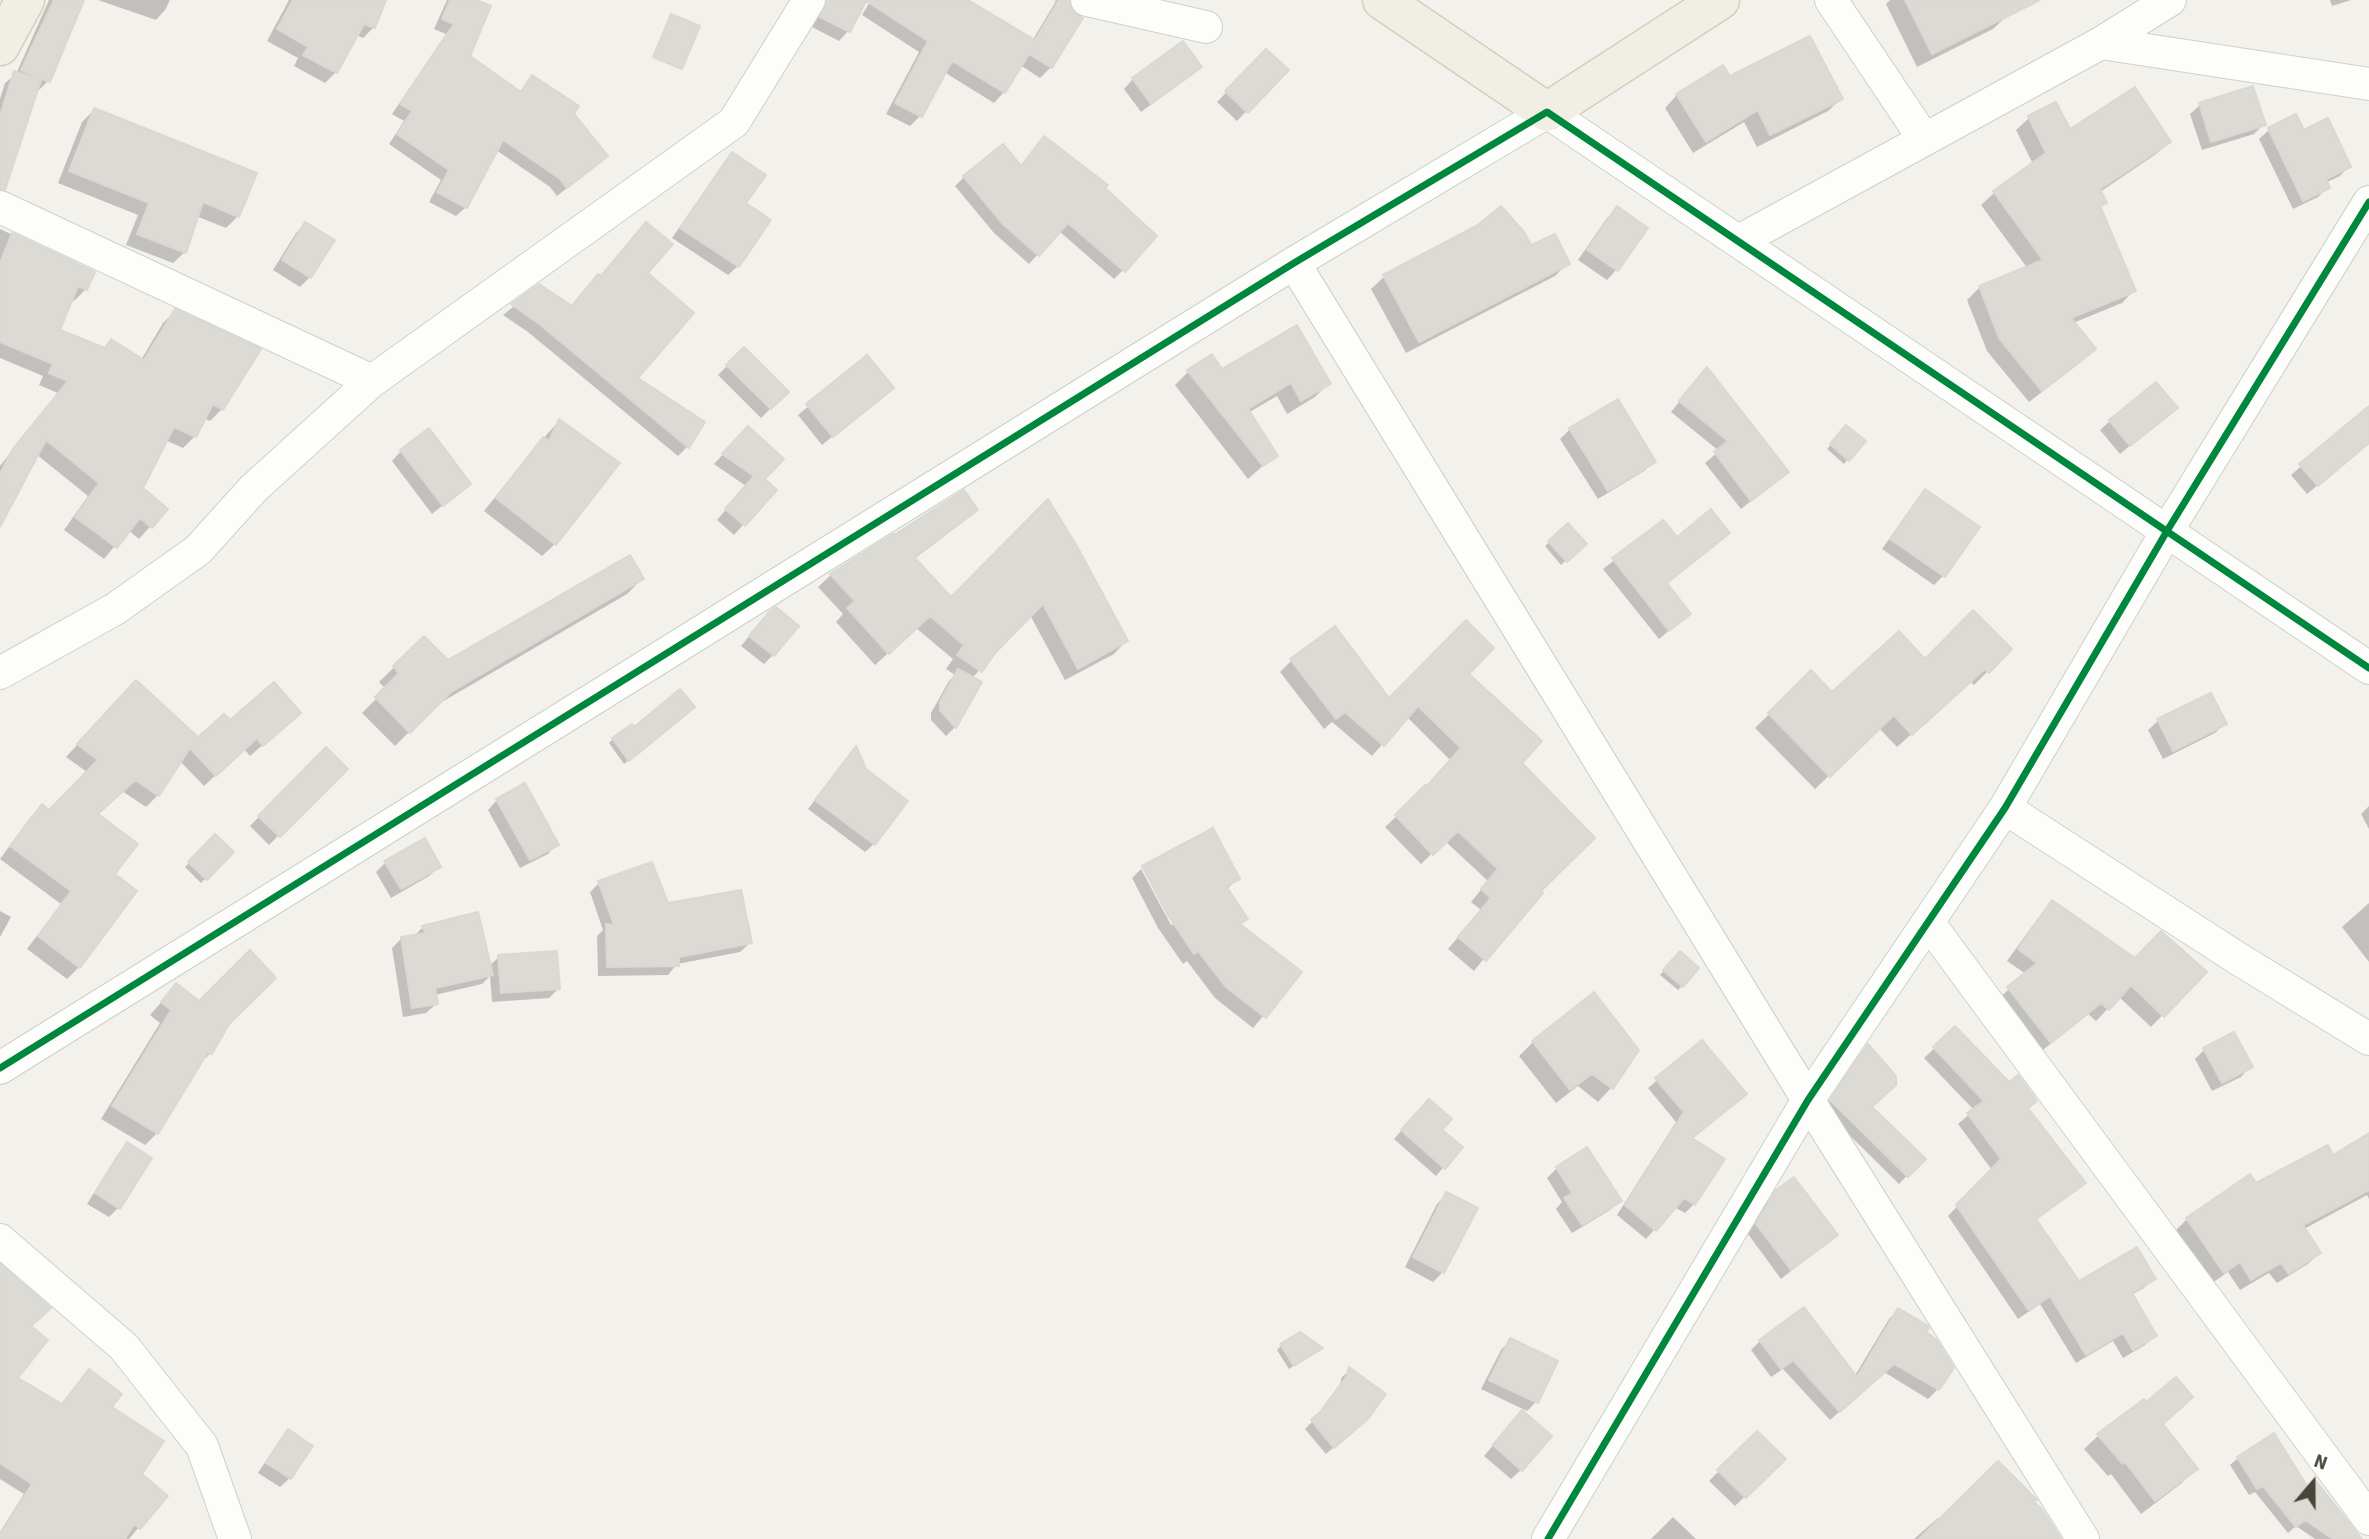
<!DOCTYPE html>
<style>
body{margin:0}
#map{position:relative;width:2369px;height:1539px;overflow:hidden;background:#f2f1ec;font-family:"Source Sans 3",sans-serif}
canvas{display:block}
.north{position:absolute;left:2278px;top:1448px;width:70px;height:70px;-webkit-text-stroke:5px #fff;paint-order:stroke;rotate:20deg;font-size:19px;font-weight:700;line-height:28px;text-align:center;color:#474439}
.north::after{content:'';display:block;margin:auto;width:24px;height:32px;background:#474439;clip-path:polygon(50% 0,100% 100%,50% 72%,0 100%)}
</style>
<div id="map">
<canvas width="2369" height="1539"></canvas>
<div class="north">N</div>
</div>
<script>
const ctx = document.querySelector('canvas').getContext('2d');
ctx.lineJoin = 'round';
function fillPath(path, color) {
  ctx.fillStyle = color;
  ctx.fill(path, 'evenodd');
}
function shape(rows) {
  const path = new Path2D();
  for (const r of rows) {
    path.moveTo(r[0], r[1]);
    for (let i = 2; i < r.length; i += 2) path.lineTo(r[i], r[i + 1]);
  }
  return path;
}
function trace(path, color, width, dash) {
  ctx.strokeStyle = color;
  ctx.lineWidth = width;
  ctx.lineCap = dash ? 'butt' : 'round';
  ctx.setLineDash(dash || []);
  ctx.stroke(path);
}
fillPath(shape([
 [49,0,82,0,48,81,39,90,36,89,0,179,0,99,5,83,16,74],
 [98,0,170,0,165,10,156,20],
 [289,0,384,0,374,27,363,38,356,35,336,72,325,83,294,66,298,58,267,41],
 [447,0,473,0,468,56,519,92,533,77,572,114,596,165,557,196,550,187,496,150,466,207,456,216,429,202,441,180,389,144,404,121,392,114,446,34,434,29],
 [825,0,865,0,848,31,839,41,812,27],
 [871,0,964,0,1032,41,1056,1,1054,0,1068,0,1051,67,1040,78,1020,65,1004,92,994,103,944,72,920,116,910,126,886,114,919,52,862,15],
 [1890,0,2000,0,2008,15,1993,29,1917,67,1886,4],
 [2330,0,2351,0,2332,6],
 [1266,51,1286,70,1237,121,1217,102],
 [1200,66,1190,76,1141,112,1124,89,1133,79],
 [1730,79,1841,99,1828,111,1757,147,1744,122,1693,153,1665,108,1677,95],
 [2200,105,2264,124,2254,134,2202,150,2190,114],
 [94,110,238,216,226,228,196,216,185,252,173,263,126,245,138,215,58,183,82,122],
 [2295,117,2303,132,2349,166,2340,176,2325,183,2327,188,2318,197,2293,209,2259,139,2269,130],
 [2029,118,2069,132,2169,142,2156,154,2100,192,2105,202,2099,208,2134,290,2122,303,2073,323,2094,349,2081,362,2029,402,1987,351,1967,300,1980,287,2028,269,1981,205,1994,193,2033,164,2016,130],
 [1044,138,1102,189,1123,270,1114,279,1059,231,1029,264,994,233,955,186,964,177,1020,167],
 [732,154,744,204,738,266,728,275,672,238,723,164],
 [1617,209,1645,228,1616,270,1607,280,1578,260,1607,218],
 [305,224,310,277,300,287,273,270,296,233],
 [1479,226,1567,264,1555,276,1406,353,1371,289,1384,277],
 [0,229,92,272,86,289,74,301,70,300,58,331,103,349,111,341,141,360,163,323,175,311,222,409,210,421,204,418,195,436,183,448,165,440,141,488,166,509,139,539,128,530,104,559,64,530,88,496,36,454,0,516,0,466,58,393,39,385,43,376,0,358],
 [645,273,636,378,687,447,678,456,528,332,503,315,539,286,571,307],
 [744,349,787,392,761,418,718,375],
 [867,358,892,388,822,445,798,415],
 [1189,371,1221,371,1329,383,1315,397,1287,414,1277,396,1248,413,1275,455,1248,479,1175,385],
 [1698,379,1787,472,1741,509,1705,463,1719,451,1671,412],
 [2175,408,2120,454,2100,430,2110,421],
 [2369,408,2369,443,2307,494,2291,475],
 [559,421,555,544,542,556,484,511,531,452],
 [1846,428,1848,459,1844,464,1827,449],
 [1570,429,1654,462,1644,471,1598,499,1560,439],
 [738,438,762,479,774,490,734,535,717,520,746,486,714,464],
 [401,451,469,484,432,514,392,461],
 [1925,492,1943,576,1934,585,1882,549,1916,501],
 [1048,502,1126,641,1114,654,1065,680,1030,615,993,652,972,679,979,683,955,727,946,736,931,720,931,713,949,681,955,675,946,669,953,659,916,628,875,665,836,622,843,614,818,587,831,575,893,536,976,509,963,522,914,559,951,600],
 [1663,522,1665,584,1689,614,1659,639,1603,569],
 [1567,526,1584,544,1561,565,1545,546],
 [642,579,627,594,435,706,395,746,362,713,386,689,379,682,424,638,448,663],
 [761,622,773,655,764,664,741,646],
 [1334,628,1389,700,1466,674,1519,763,1538,891,1474,971,1448,949,1481,910,1471,902,1488,881,1445,841,1421,864,1385,827,1426,789,1451,761,1407,717,1372,756,1332,722,1324,729,1280,672,1291,661],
 [2010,649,1974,685,1970,681,1897,747,1879,728,1815,789,1755,728,1811,673,1832,694,1925,662],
 [124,694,189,747,230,723,286,725,250,756,244,749,204,786,180,761,158,795,146,807,122,791,96,815,113,875,79,967,67,979,27,949,61,904,0,859,30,818,42,806,49,812,87,772,66,757],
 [2211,695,2225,723,2215,733,2163,759,2148,730,2158,721],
 [688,711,624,764,609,743,613,739],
 [326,749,345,769,269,845,250,826],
 [855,749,864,770,874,844,865,852,808,809],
 [497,800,557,844,548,854,520,868,488,810],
 [2369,806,2369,829,2361,814],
 [215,836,232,852,201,883,185,867],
 [386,862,439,867,429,876,391,898,376,872],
 [1143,867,1238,878,1226,890,1239,925,1300,972,1253,1028,1215,998,1187,961,1183,964,1158,928,1132,878,1141,869,1171,925,1174,924,1145,868,1141,868],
 [599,883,667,905,750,943,740,952,677,964,668,975,598,976,597,936,603,930,590,892],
 [2052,903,2134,961,2204,972,2151,1027,2119,997,2096,1021,2088,1014,2039,1053,1997,1000,2026,974,2007,961,2041,914],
 [2369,903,2369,962,2342,927],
 [0,911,11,917,0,937],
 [477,915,489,966,499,957,559,988,549,998,492,1002,490,976,482,984,435,995,436,1004,426,1013,403,1017,392,948,402,938,413,937,423,927],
 [1680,953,1682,986,1678,990,1660,975],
 [176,985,228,1024,211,1053,198,1065,157,1133,145,1145,101,1119,160,1023,150,1015],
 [1594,995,1637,1050,1611,1088,1598,1102,1578,1086,1556,1103,1519,1056,1533,1042],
 [1955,1029,2027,1109,2083,1183,2035,1221,2078,1283,2153,1278,2144,1288,2131,1295,2155,1336,2145,1345,2123,1358,2113,1341,2076,1363,2040,1304,2018,1319,1948,1216,1992,1170,1958,1124,1974,1110,1924,1058],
 [1702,1042,1690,1139,1694,1204,1685,1213,1674,1207,1646,1239,1617,1215,1676,1122,1648,1088],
 [1868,1046,1870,1107,1923,1159,1899,1184,1823,1109,1860,1054],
 [2204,1050,2250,1067,2241,1077,2212,1091,2195,1059],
 [1420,1109,1461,1147,1436,1176,1394,1139],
 [2369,1135,2369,1199,2367,1195,2304,1229,2319,1253,2308,1264,2277,1283,2269,1273,2240,1290,2228,1272,2212,1283,2176,1230,2187,1219,2250,1177,2256,1185,2333,1157],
 [127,1144,149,1158,118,1208,109,1217,87,1204,118,1154],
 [1587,1150,1620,1201,1610,1210,1572,1233,1556,1209,1562,1202,1547,1178,1557,1168],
 [1777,1192,1836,1235,1781,1279,1748,1234,1767,1202],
 [1446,1194,1443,1272,1433,1282,1405,1267,1437,1204],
 [0,1266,29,1327,15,1378,61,1406,89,1371,110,1407,140,1475,165,1496,129,1539,0,1539,0,1532,24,1494,0,1479],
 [1898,1310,1924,1333,1938,1389,1928,1399,1884,1372,1830,1420,1783,1369,1771,1377,1751,1350,1760,1341,1854,1377,1889,1319],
 [1510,1340,1536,1402,1527,1411,1481,1389,1501,1350],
 [1281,1346,1316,1352,1289,1369,1277,1350],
 [1350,1370,1358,1426,1326,1454,1305,1429,1315,1419,1339,1387,1342,1377],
 [2143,1401,2195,1469,2182,1483,2141,1514,2111,1474,2108,1476,2084,1449,2098,1436],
 [1513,1422,1521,1470,1511,1479,1484,1456],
 [289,1432,290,1478,280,1487,258,1473,279,1441],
 [1757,1433,1783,1459,1735,1506,1709,1481],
 [2238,1458,2306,1489,2360,1539,2315,1539,2296,1526,2288,1533,2255,1492,2249,1495,2230,1465],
 [2032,1502,2059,1539,1914,1539,1938,1518,1940,1520],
 [1673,1517,1696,1539,1651,1539]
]), '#0003');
const building = shape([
 [54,0,84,0,50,82,21,70,54,0],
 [293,0,386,0,375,28,364,24,337,73,303,55,308,47,277,29,293,0],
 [450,0,477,0,491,6,470,56,521,92,532,75,579,106,574,114,608,156,567,188,559,178,503,140,467,208,437,192,449,170,397,134,412,111,400,104,454,24,442,19,450,0],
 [827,0,968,0,1035,40,1059,0,1069,0,1074,13,1083,18,1052,68,1029,54,1005,93,952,61,922,117,895,103,928,41,866,1,850,32,820,17,827,0],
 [1905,0,2040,0,1932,54,1905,0],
 [671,14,700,26,682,69,653,57,671,14],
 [1810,36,1843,99,1770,135,1758,110,1706,142,1676,94,1723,65,1730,76,1810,36],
 [1183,41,1202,67,1151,104,1132,78,1183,41],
 [1266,49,1289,70,1248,113,1225,91,1266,49],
 [14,71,41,80,5,190,0,189,0,116,14,71],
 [2253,86,2266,125,2211,142,2199,103,2253,86],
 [2135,87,2171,142,2100,189,2107,203,2100,206,2136,291,2071,318,2096,349,2042,391,1999,338,1979,286,2043,260,1993,191,2046,153,2028,116,2056,102,2070,129,2135,87],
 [94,108,257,173,239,217,203,202,186,253,137,234,149,203,69,171,94,108],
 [2296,114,2304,130,2328,118,2351,167,2326,179,2330,188,2303,201,2268,128,2296,114],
 [1044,136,1108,185,1105,188,1157,236,1125,272,1068,223,1039,256,1003,224,963,176,1003,144,1021,166,1044,136],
 [732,152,766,175,746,203,771,220,739,267,680,228,732,152],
 [1501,206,1524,232,1531,245,1555,234,1570,264,1419,342,1383,275,1478,225,1501,206],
 [1617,206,1648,228,1618,271,1587,250,1617,206],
 [305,222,335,240,311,278,282,260,305,222],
 [646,222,673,244,648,273,694,313,638,378,705,422,689,448,538,323,511,304,539,284,572,306,598,274,601,276,646,222],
 [12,233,95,272,87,290,78,286,60,330,105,348,111,339,144,360,175,309,261,349,223,410,213,404,196,437,174,427,143,488,168,509,152,528,140,518,117,548,75,517,99,483,46,440,0,527,0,474,13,449,68,381,49,373,53,364,0,342,0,263,12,233],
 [1297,325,1331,384,1301,401,1291,383,1248,409,1278,456,1263,466,1187,370,1212,354,1222,369,1297,325],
 [744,347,789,392,771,409,726,365,744,347],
 [867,355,894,388,833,437,806,404,867,355],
 [1707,367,1789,472,1751,501,1714,452,1728,441,1679,401,1707,367],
 [2156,382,2178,408,2130,446,2109,420,2156,382],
 [1618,399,1656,462,1608,491,1569,428,1618,399],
 [2369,406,2369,443,2318,486,2299,464,2369,406],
 [559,419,620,463,556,545,496,498,543,437,549,441,559,419],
 [1846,425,1866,441,1849,461,1830,444,1846,425],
 [748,426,784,459,765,479,777,490,745,526,725,509,754,476,722,454,748,426],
 [429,428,471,484,443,506,400,450,429,428],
 [1925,489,1980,527,1945,577,1890,539,1925,489],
 [964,490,978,510,914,557,951,597,1048,499,1078,548,1128,641,1078,669,1043,604,995,653,982,672,957,655,964,645,930,616,889,654,847,608,855,601,830,574,893,534,894,535,964,490],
 [1711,509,1730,533,1667,583,1691,614,1669,631,1612,558,1663,520,1677,537,1711,509],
 [1568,523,1587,544,1567,562,1548,541,1568,523],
 [630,555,644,579,451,692,410,733,375,697,399,673,393,666,424,636,448,660,630,555],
 [776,607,799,626,774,656,749,636,770,611,776,607],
 [1973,610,2012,649,1989,673,1985,669,1912,735,1894,715,1830,777,1768,713,1811,670,1832,692,1899,631,1925,659,1973,610],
 [1466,620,1494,648,1469,674,1542,741,1522,763,1595,838,1541,891,1543,893,1486,961,1458,937,1491,898,1481,889,1498,869,1458,831,1433,855,1395,815,1425,785,1426,787,1461,748,1418,706,1384,746,1345,712,1336,719,1290,659,1335,626,1389,698,1466,620],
 [958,669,982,682,956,728,940,710,940,702,958,669],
 [136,680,198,737,195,740,224,714,230,720,274,682,301,713,263,746,257,738,216,776,190,748,159,796,135,780,98,814,138,844,115,874,137,891,80,968,38,936,71,891,10,846,42,804,49,810,98,760,77,744,136,680],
 [680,689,695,707,629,761,612,738,632,724,634,727,680,689],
 [2211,693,2227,724,2173,751,2157,719,2211,693],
 [856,746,866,769,908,801,875,845,815,800,856,746],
 [326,747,348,769,280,837,258,816,326,747],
 [525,783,559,845,530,860,496,799,525,783],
 [1213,828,1240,879,1226,886,1248,919,1240,924,1302,972,1266,1018,1226,987,1198,951,1194,954,1169,917,1142,866,1213,828],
 [215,834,234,852,207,880,188,862,215,834],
 [425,838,441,867,401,889,384,861,425,838],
 [652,862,668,903,741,890,752,943,679,957,679,966,607,967,606,924,614,925,598,881,652,862],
 [2052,900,2135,958,2161,931,2207,972,2164,1017,2131,985,2109,1010,2101,1003,2051,1043,2007,987,2037,963,2018,949,2052,900],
 [478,912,493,975,435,988,438,1004,412,1008,401,937,426,933,422,926,478,912],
 [250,950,276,978,229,1024,212,1054,208,1052,158,1134,112,1106,171,1010,161,1002,176,983,199,1001,250,950],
 [557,951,560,989,501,993,498,955,557,951],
 [1680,951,1699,968,1683,987,1663,970,1680,951],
 [1594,992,1639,1050,1613,1089,1592,1074,1570,1090,1532,1041,1594,992],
 [1955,1026,2009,1082,2018,1075,2037,1101,2028,1108,2086,1183,2036,1219,2079,1281,2137,1247,2156,1279,2132,1293,2157,1336,2133,1350,2123,1333,2086,1355,2050,1296,2029,1311,1956,1205,2001,1159,1967,1113,1984,1101,1933,1047,1955,1026],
 [2234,1032,2253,1067,2222,1083,2203,1048,2234,1032],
 [1702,1040,1747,1094,1692,1138,1725,1159,1695,1205,1684,1198,1656,1231,1625,1205,1684,1112,1655,1078,1702,1040],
 [1868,1044,1896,1076,1896,1085,1872,1107,1926,1159,1908,1177,1830,1100,1868,1044],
 [1429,1099,1452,1119,1442,1130,1463,1147,1445,1169,1401,1130,1429,1099],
 [2369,1133,2369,1190,2303,1225,2321,1253,2289,1274,2281,1263,2251,1280,2240,1262,2224,1273,2186,1218,2250,1174,2256,1183,2328,1145,2333,1155,2369,1133],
 [127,1142,152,1158,120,1209,95,1193,127,1142],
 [1587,1147,1622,1201,1582,1225,1564,1198,1572,1193,1556,1167,1587,1147],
 [1794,1177,1838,1235,1791,1270,1756,1224,1776,1190,1794,1177],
 [1446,1192,1478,1208,1444,1273,1413,1257,1446,1192],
 [0,1264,51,1308,31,1326,48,1340,18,1378,62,1404,89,1369,122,1394,112,1407,164,1441,142,1474,168,1496,140,1529,134,1524,125,1539,0,1539,0,1535,32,1484,0,1463,0,1264],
 [1804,1307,1857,1377,1898,1308,1927,1325,1929,1328,1926,1332,1936,1339,1954,1368,1939,1390,1894,1364,1840,1412,1793,1360,1781,1369,1759,1340,1804,1307],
 [1300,1332,1323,1348,1294,1366,1280,1344,1300,1332],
 [1510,1338,1558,1361,1538,1403,1489,1380,1510,1338],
 [1349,1367,1386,1394,1368,1419,1334,1448,1311,1420,1320,1412,1346,1377,1349,1367],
 [2176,1377,2193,1397,2163,1424,2198,1469,2155,1501,2125,1462,2123,1464,2097,1434,2144,1399,2146,1402,2176,1377],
 [1522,1410,1552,1436,1522,1471,1493,1445,1522,1410],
 [288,1429,313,1446,291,1479,266,1463,288,1429],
 [1757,1431,1786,1459,1746,1498,1717,1470,1757,1431],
 [2274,1433,2307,1486,2315,1480,2362,1539,2333,1539,2305,1520,2296,1527,2263,1486,2257,1489,2237,1457,2274,1433],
 [1998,1461,2037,1500,2034,1502,2042,1509,2061,1539,1919,1539,1998,1461]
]);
fillPath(building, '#dcdad5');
trace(building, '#dad8d2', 2);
const minor = shape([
 [1087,0,1206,27],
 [1831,0,1924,139],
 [2101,43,2369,84],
 [0,207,372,381],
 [1739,241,2101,43,2170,0],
 [1294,263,1808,1100,2083,1539],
 [0,673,115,609,198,550,254,488,372,381,734,122,809,0],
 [2005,808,2237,958,2369,1039],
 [1928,922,2369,1519],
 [0,1068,1294,263,1547,112,2369,668],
 [0,1240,124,1347,202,1446,235,1539],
 [1548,1539,1808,1100,2005,808,2167,531,2369,202]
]);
const major = shape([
 [1382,0,1547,112,1720,0],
 [0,46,25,0]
]);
trace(minor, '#d0cfca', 34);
trace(major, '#d3cfbb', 41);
trace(minor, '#fdfdfc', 32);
trace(major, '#f1efe5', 38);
trace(shape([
 [0,1068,1294,263,1547,112,2369,668],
 [1548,1539,1808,1100,2005,808,2167,531,2369,202]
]), '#00873e', 7);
</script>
